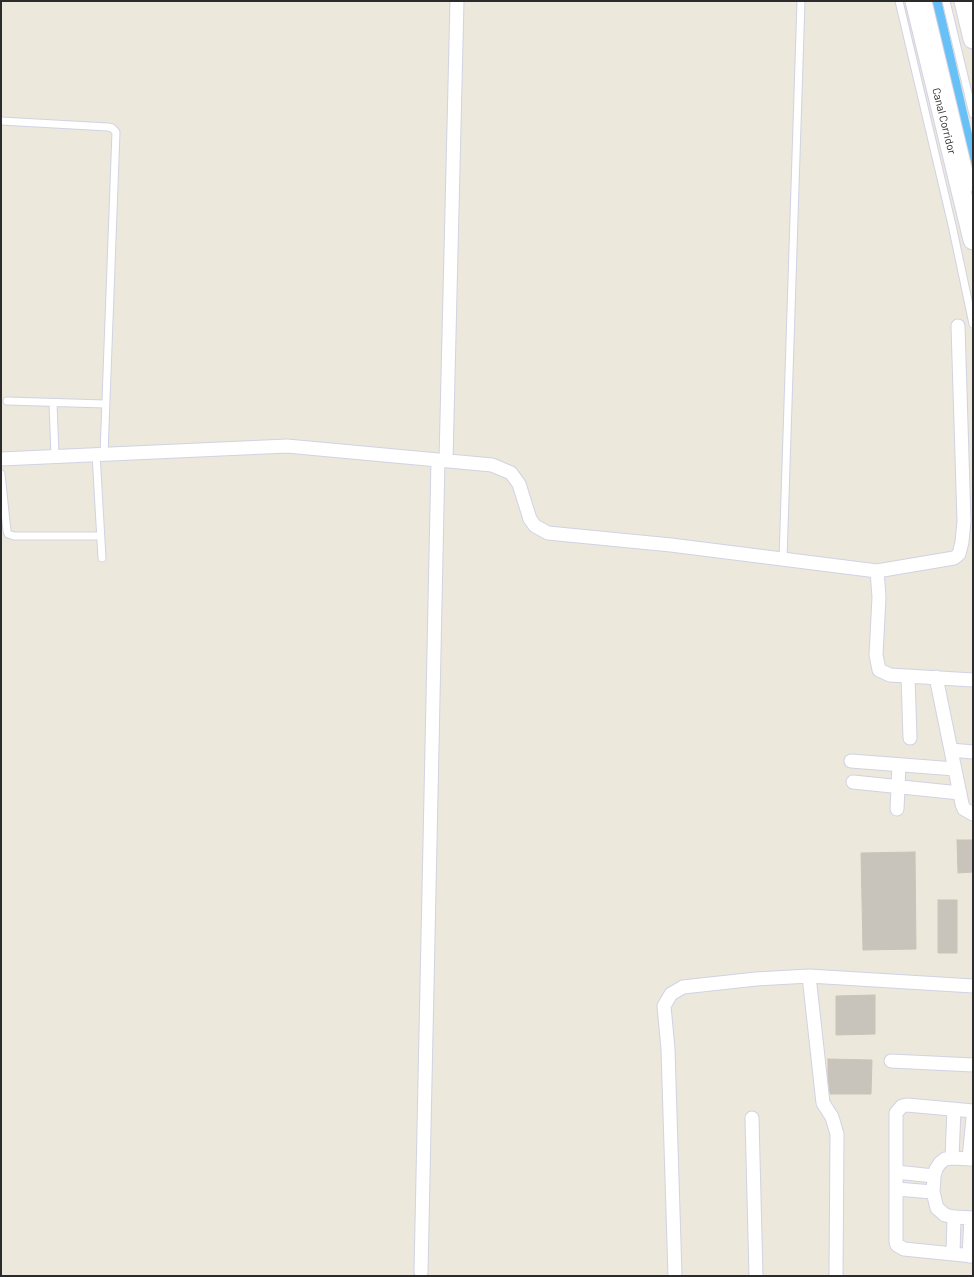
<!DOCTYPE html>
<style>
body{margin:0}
#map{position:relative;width:974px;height:1277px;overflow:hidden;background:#ede8dc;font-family:Barlow,sans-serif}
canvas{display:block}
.frame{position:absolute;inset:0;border:2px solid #2b2b2b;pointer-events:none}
</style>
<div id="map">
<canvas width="974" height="1277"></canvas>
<div class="frame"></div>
</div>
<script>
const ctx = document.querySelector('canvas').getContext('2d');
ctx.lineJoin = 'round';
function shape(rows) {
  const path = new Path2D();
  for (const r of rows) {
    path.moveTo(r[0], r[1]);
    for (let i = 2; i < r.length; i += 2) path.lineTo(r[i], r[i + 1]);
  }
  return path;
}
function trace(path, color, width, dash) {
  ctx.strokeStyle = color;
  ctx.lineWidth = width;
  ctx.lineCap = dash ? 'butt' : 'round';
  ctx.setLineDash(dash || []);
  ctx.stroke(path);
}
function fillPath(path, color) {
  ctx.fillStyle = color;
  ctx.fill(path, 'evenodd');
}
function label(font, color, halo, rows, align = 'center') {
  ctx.font = font + ' Barlow,sans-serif';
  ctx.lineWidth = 3.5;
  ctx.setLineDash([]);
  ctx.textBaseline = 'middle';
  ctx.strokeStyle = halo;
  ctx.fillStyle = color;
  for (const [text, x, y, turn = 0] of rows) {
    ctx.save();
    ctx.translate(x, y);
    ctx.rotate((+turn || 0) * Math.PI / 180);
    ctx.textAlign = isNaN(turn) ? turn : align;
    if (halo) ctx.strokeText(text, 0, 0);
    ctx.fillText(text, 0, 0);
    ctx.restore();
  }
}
trace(shape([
 [936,1,973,163]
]), '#68c1f6', 11);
const building = shape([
 [957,840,973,840,973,872,958,873,957,840],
 [915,852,916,949,863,950,861,853,915,852],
 [938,900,957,900,957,953,938,953,938,900],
 [875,995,875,1034,836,1035,836,996,875,995],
 [828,1059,872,1060,871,1094,830,1094,828,1077,828,1059]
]);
fillPath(building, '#c9c4bb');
trace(building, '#c9c4b5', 1);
const lane = shape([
 [899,1,952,225,973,324],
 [928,1,973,188],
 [946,1,973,114],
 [1,121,108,127,112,128,116,132,104,454],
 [7,401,105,404],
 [53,403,55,456],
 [96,454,102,558],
 [1,474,7,531,8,534,14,536,100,536],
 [783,559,801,1]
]);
const street = shape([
 [958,326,964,521,962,542,959,554,954,558,877,571,879,597,876,655,879,670,890,675,973,680],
 [1,459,287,446,492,465,511,473,519,484,530,519,535,526,548,533,671,545,877,571],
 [446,460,457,1],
 [908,676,910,738],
 [936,677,962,804,964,809,973,814],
 [951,750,973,752],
 [851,761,955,769],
 [853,782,960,793],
 [897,809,899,765],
 [809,976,823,1103,832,1117,837,1134,836,1276],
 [891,1061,973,1065],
 [973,1111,907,1105,902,1106,896,1113,896,1242,897,1245,904,1249,973,1256],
 [752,1118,756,1276],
 [952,1158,954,1109],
 [969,1159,973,1118],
 [973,1159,952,1158,945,1159,940,1163,936,1169,934,1176,933,1192,937,1208,945,1215,954,1217,973,1218],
 [896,1172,934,1176],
 [896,1189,933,1192],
 [953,1254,954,1217],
 [969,1256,971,1218],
 [421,1272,438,460],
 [675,1276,668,1049,664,1006,671,994,683,987,756,979,809,976,973,986]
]);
const secondary = shape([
 [915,1,973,240],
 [964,1,973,39]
]);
trace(lane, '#d1d2e4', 9);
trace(street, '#d1d2e4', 15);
trace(secondary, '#d1d2e4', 21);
trace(lane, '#fff', 7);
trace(street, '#fff', 13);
trace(secondary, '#fff', 19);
label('11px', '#2b2b2b', '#fff', [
 ["Canal Corridor",944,121,76]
]);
</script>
